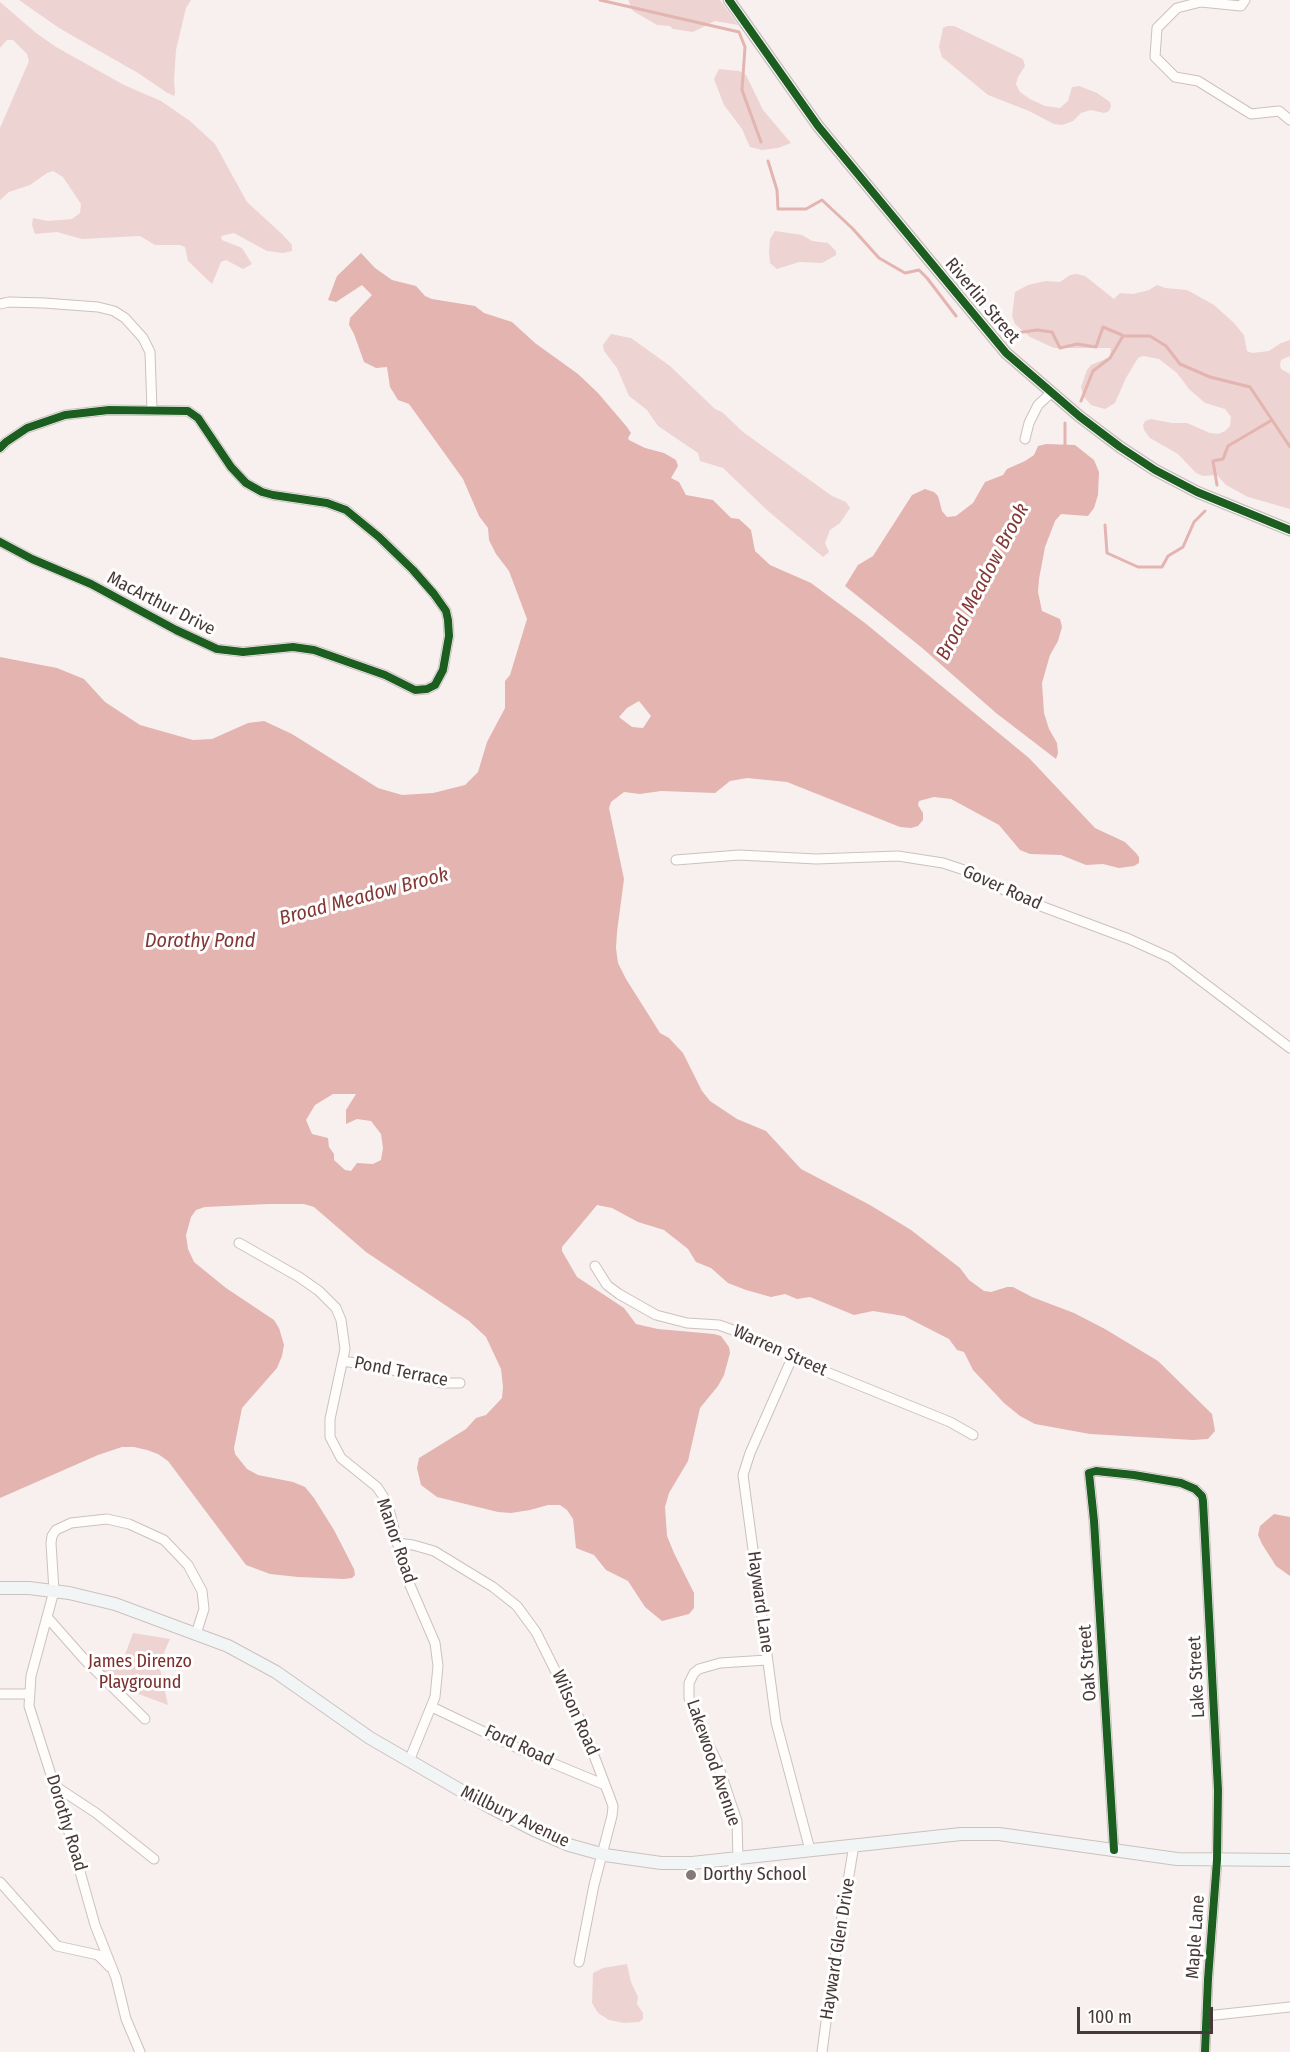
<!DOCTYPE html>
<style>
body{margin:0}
#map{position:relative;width:1290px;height:2052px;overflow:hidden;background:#f8f0ee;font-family:"Fira Sans Condensed",sans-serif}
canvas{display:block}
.scale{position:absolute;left:1077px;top:2007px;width:136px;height:27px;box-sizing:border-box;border:3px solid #463937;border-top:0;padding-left:8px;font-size:18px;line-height:21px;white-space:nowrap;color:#463937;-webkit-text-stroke:4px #fefefe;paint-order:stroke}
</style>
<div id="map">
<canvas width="1290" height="2052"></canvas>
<div class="scale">100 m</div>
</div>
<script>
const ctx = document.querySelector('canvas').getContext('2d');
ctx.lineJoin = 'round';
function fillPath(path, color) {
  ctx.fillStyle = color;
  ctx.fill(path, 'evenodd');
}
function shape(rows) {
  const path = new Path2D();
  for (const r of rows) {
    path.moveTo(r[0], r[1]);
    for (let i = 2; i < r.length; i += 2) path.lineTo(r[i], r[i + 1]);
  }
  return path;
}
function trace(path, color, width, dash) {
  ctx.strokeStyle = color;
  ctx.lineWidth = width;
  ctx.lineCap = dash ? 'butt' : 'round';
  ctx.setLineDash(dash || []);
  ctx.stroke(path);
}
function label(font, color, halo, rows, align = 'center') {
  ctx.font = font + ' "Fira Sans Condensed",sans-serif';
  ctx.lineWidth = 6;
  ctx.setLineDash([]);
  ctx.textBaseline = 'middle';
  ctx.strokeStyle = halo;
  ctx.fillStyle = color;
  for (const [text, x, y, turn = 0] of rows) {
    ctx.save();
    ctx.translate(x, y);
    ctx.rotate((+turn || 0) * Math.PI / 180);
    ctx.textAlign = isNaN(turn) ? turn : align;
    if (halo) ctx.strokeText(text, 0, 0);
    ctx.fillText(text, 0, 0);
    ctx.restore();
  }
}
fillPath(shape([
 [19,0,191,0,186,8,176,50,174,81,175,93,174,96,166,92,138,73,59,28],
 [628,0,720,0,738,25,715,21,693,32,673,29,670,26,657,25,633,11],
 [0,2,36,33,56,47,124,85,161,101,190,121,215,144,247,202,283,235,292,245,292,251,283,253,267,251,234,233,221,236,222,240,242,248,252,264,243,269,226,260,221,262,212,284,188,261,185,247,180,245,155,245,140,236,82,239,57,232,35,234,32,225,33,218,48,221,72,219,80,213,81,204,63,177,53,171,47,173,30,185,9,192,0,200,0,128,29,61,27,54,13,40,7,40,0,48],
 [947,26,954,26,1023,59,1025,66,1018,77,1016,84,1020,92,1030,99,1045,106,1060,108,1068,101,1072,87,1079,86,1097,93,1110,102,1111,106,1109,111,1104,113,1091,110,1081,113,1073,121,1062,125,1054,124,1029,111,988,95,942,57,939,47,943,28],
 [719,69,739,71,746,75,763,110,791,143,778,148,762,150,750,147,742,129,724,105,714,79],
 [775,231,802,235,812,241,828,243,836,251,836,255,822,263,799,262,777,269,770,263,769,252,770,239],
 [1077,274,1085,276,1114,299,1120,293,1133,294,1149,290,1157,285,1165,288,1187,290,1214,305,1234,323,1244,335,1247,351,1252,353,1269,351,1281,343,1290,340,1290,356,1281,360,1280,365,1281,369,1290,374,1290,509,1248,497,1226,485,1217,475,1203,476,1196,473,1178,454,1150,438,1144,430,1143,425,1145,421,1151,419,1172,423,1187,423,1210,433,1218,434,1225,431,1230,426,1231,417,1225,409,1205,403,1189,389,1177,373,1159,359,1143,356,1138,358,1126,378,1115,403,1105,409,1091,405,1084,397,1081,387,1087,370,1091,365,1110,357,1111,348,1054,348,1030,337,1015,324,1012,316,1015,292,1028,285,1046,281,1060,282,1070,275],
 [611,334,631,338,670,366,715,409,722,412,743,432,832,496,846,502,850,508,840,523,830,530,825,543,829,552,823,557,768,511,723,468,700,461,698,453,658,426,647,410,629,396,617,368,604,351,603,345],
 [133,1633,170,1639,159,1664,168,1705,120,1687,91,1661,123,1660],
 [627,1964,631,1982,638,1997,637,2004,643,2013,643,2019,639,2022,624,2023,609,2020,598,2013,592,2003,593,1973,603,1968]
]), '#edd3d1');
fillPath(shape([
 [361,253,375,268,392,280,416,286,425,296,432,299,475,306,484,313,512,322,535,343,578,374,598,393,627,427,631,433,628,438,629,440,645,448,664,453,676,460,678,466,671,478,679,482,686,495,713,500,731,518,739,519,751,530,755,551,770,565,811,583,865,623,1029,758,1095,828,1125,842,1136,853,1139,857,1139,863,1134,866,1119,868,1103,864,1086,865,1061,855,1030,854,1020,850,999,825,951,799,934,797,919,801,918,805,923,813,923,820,918,826,911,828,900,827,787,782,747,778,730,781,715,793,661,791,640,794,624,792,611,802,609,808,624,879,617,932,616,948,618,963,626,979,660,1033,669,1038,683,1053,702,1091,710,1101,737,1119,766,1131,801,1169,870,1205,911,1230,960,1268,969,1280,984,1291,991,1292,1007,1287,1013,1287,1032,1297,1074,1313,1105,1329,1158,1361,1212,1414,1215,1431,1208,1439,1193,1440,1090,1434,1035,1424,1020,1416,1004,1403,973,1370,964,1352,957,1350,949,1339,904,1316,873,1311,854,1315,810,1297,797,1299,785,1294,771,1297,746,1290,728,1283,711,1268,696,1262,688,1249,664,1230,638,1222,612,1208,597,1205,562,1247,562,1251,577,1277,624,1308,636,1324,658,1329,714,1334,721,1336,729,1347,730,1353,724,1375,718,1386,700,1408,688,1461,669,1493,665,1507,667,1536,674,1553,694,1593,694,1608,689,1614,662,1621,645,1607,628,1581,606,1570,594,1555,576,1548,573,1519,567,1510,560,1505,548,1505,530,1510,511,1513,498,1512,437,1497,421,1485,417,1468,419,1458,466,1429,476,1418,486,1415,502,1398,503,1387,501,1369,486,1337,469,1321,366,1252,314,1207,304,1204,269,1204,205,1207,196,1210,191,1217,186,1235,188,1249,194,1262,226,1288,274,1320,279,1328,284,1345,282,1356,277,1368,242,1408,234,1448,235,1454,247,1469,258,1475,293,1482,305,1487,314,1498,334,1530,354,1569,355,1575,352,1578,344,1579,298,1577,270,1574,246,1565,168,1461,158,1454,147,1450,134,1447,122,1447,98,1455,0,1498,0,657,57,668,84,679,105,702,140,725,193,740,212,739,248,723,264,721,292,734,378,788,402,795,433,793,465,785,478,772,487,742,505,708,505,681,510,675,527,619,509,571,496,554,489,540,488,528,479,516,463,479,409,404,398,400,390,387,387,367,376,368,364,362,354,334,349,325,350,318,372,295,362,285,336,302,328,300,337,276],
 [639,701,651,716,643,728,632,727,619,717,627,708],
 [333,1094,356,1094,346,1110,346,1124,357,1119,371,1121,381,1134,383,1148,381,1160,373,1164,357,1163,351,1171,345,1170,334,1160,334,1154,329,1147,328,1138,312,1134,306,1120,315,1105],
 [1046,444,1075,445,1094,460,1099,472,1098,495,1094,508,1088,516,1061,514,1055,521,1045,547,1039,579,1038,592,1042,611,1060,619,1062,627,1058,641,1050,655,1042,683,1044,713,1049,729,1057,743,1058,753,1056,759,996,713,921,647,845,586,858,565,873,556,912,495,925,489,934,492,938,496,942,511,947,517,956,516,973,503,985,482,1003,475,1007,469,1025,461,1034,455,1038,446],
 [1274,1514,1290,1517,1290,1576,1276,1566,1262,1544,1258,1535,1260,1526]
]), '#e3b4b0');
trace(shape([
 [600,0,739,32,745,47,742,90,761,142],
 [768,161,777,190,778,209,806,209,822,200,852,228,879,258,905,273,919,270,927,278,956,316],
 [979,304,988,312],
 [992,317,1009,334,1037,330,1052,332,1060,348,1077,344,1096,347,1103,327,1122,335],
 [1081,401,1093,371,1110,358,1123,336,1150,336,1166,346,1180,364,1210,377,1250,387,1290,447],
 [1065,447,1065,423],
 [1217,485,1213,461,1223,459,1228,446,1272,420],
 [1105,525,1107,553,1138,567,1162,567,1168,556,1183,547,1194,522,1205,511]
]), '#e3b4b0', 3);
const minor = shape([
 [1245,0,1241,6,1201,2,1177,8,1157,28,1155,57,1175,77,1198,81,1251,114,1279,111,1290,120],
 [0,304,9,302,44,303,98,307,114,311,125,318,143,338,150,352,152,410],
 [1025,439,1029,423,1038,405,1051,393],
 [0,448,6,442,27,428,65,415,109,410,188,411,198,418,231,467,246,483,262,492,273,495,327,503,346,510,379,537,413,570,434,594,446,611,448,620,449,636,443,670,435,685,427,689,415,690,385,675,314,650,293,647,243,652,217,649,176,630,91,584,32,559,0,542],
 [676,860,739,855,816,859,898,856,943,863,964,870,1022,899,1129,939,1171,958,1290,1048],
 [239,1243,299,1277,319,1291,336,1308,341,1320,345,1349,330,1419,330,1437,341,1458,377,1487,383,1496,390,1513,406,1576,435,1643,438,1666,435,1697,409,1761],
 [595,1266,607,1285,619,1294,656,1315,687,1323,719,1325,752,1337,792,1358,950,1422,973,1435],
 [792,1358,750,1453,743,1475,776,1722,810,1850],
 [343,1361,384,1368,442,1383,460,1383],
 [397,1543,413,1545,434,1551,493,1587,517,1606,536,1632,582,1724,609,1795,613,1806,612,1816,594,1885,579,1962],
 [47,1617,84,1659,145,1719],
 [0,1694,30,1694],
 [432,1707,528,1753,605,1785],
 [55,1786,96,1813,154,1859],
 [1114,1850,1094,1521,1089,1473,1096,1471,1134,1475,1181,1483,1195,1489,1202,1496,1203,1501,1218,1790,1217,1860,1208,1979,1205,2052],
 [738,1859,737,1821,717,1762,694,1713,689,1698,689,1683,694,1673,699,1669,720,1663,767,1660],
 [0,1882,57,1946,98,1955,110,1967],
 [1206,2016,1290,2007],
 [140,2052,126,2019,116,1978,95,1925,66,1822,29,1706,31,1676,54,1591,51,1543,52,1536,56,1530,71,1523,107,1519,129,1524,164,1540,188,1565,202,1591,204,1609,196,1634],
 [822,2052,832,1977,854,1845]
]);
const tertiary = shape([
 [729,0,818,126,1006,353,1079,416,1120,447,1155,470,1197,492,1290,530]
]);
const secondary = shape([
 [0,1588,29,1588,69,1593,115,1604,228,1646,276,1672,370,1738,486,1805,534,1830,569,1845,605,1855,661,1863,692,1863,961,1834,999,1834,1177,1859,1290,1860]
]);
trace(minor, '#cbc1c0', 11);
trace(tertiary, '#cbc1c0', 13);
trace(secondary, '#cbc1c0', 14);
trace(minor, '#fefdfc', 9);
trace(tertiary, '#fefdfc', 10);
trace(secondary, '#f1f5f5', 12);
trace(shape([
 [729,0,818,126,1006,353,1079,416,1120,447,1155,470,1197,492,1290,530],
 [0,448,6,442,27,428,65,415,109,410,188,411,198,418,231,467,246,483,262,492,273,495,327,503,346,510,379,537,413,570,434,594,446,611,448,620,449,636,443,670,435,685,427,689,415,690,385,675,314,650,293,647,243,652,217,649,176,630,91,584,32,559,0,542],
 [1114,1850,1094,1521,1089,1473,1096,1471,1134,1475,1181,1483,1195,1489,1202,1496,1203,1501,1218,1790,1217,1860,1208,1979,1205,2052]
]), '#1b5e20', 8);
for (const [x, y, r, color] of [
 [691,1875,6,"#847977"]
]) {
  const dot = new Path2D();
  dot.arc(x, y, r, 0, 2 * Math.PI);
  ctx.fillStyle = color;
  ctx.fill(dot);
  trace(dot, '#fefefe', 2);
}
label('18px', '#463937', '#fefefe', [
 ["Riverlin Street",982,301,50],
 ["MacArthur Drive",161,604,27],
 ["Gover Road",1002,888,24],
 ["Warren Street",780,1351,24],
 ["Pond Terrace",401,1372,11],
 ["Manor Road",396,1541,71],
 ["Hayward Lane",760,1602,82],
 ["Oak Street",1088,1663,-94],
 ["Lake Street",1197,1677,-93],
 ["Wilson Road",575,1713,66],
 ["Ford Road",519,1746,25],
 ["Lakewood Avenue",713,1763,71],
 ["Millbury Avenue",515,1817,26],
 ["Dorothy Road",66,1823,73],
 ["Maple Lane",1196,1937,-86],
 ["Hayward Glen Drive",838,1949,-81]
]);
label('18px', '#7a2f2c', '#fefefe', [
 ["James Direnzo",140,1662],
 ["Playground",140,1683]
]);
label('18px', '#463937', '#fefefe', [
 ["Dorthy School",703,1875]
], 'left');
label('italic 20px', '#833734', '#fefefe', [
 ["Broad Meadow Brook",983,582,-62],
 ["Broad Meadow Brook",364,897,-15],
 ["Dorothy Pond",200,941]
]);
</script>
